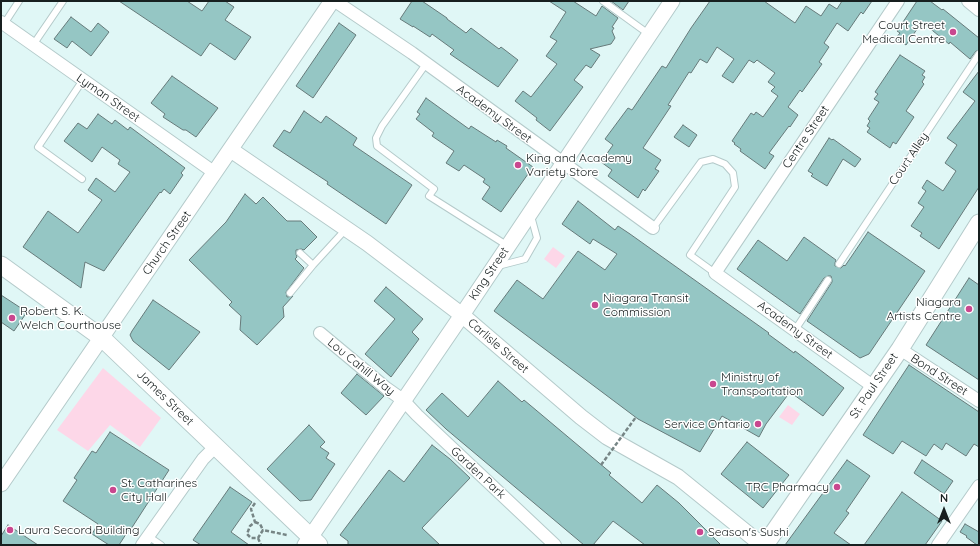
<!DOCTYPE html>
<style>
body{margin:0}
#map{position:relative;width:980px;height:546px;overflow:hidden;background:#e0f7f6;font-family:Quicksand,sans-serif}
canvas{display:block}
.frame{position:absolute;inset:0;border:2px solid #171f1f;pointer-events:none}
.north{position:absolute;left:924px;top:490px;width:40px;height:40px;-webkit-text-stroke:3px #fff;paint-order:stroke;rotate:0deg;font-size:11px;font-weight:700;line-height:16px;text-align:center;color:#171f1f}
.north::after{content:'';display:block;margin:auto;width:14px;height:18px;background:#171f1f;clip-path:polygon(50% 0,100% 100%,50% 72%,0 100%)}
</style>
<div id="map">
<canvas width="980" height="546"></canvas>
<div class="frame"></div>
<div class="north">N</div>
</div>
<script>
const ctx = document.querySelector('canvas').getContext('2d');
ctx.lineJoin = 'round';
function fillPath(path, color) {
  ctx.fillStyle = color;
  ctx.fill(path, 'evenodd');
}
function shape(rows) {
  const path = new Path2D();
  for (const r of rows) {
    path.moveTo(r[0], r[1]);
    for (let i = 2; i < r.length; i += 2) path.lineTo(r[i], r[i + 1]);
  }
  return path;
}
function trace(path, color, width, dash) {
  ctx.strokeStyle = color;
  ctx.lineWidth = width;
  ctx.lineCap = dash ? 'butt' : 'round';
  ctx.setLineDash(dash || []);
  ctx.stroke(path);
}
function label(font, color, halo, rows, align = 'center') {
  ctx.font = font + ' Quicksand,sans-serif';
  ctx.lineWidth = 3;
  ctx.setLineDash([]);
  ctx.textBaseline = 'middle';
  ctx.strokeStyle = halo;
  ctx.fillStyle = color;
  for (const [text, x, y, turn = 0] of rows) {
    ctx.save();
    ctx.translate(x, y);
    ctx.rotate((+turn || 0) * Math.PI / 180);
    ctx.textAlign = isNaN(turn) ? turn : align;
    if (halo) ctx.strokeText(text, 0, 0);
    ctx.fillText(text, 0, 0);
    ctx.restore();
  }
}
fillPath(shape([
 [553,247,565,256,556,268,544,259],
 [103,368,161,418,140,447,110,425,88,451,57,430],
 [788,405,800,414,792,425,779,417]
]), '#fdd7e8');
const building = shape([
 [119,1,187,1,202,11,209,1,225,1,234,7,225,20,251,37,235,60,210,43,201,56,119,1],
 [412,1,422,1,447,18,447,19,466,33,471,28,499,49,501,47,518,60,498,87,450,54,454,50,432,34,430,37,413,26,413,27,400,19,412,1],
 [549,1,573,1,596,16,602,6,618,18,612,27,614,28,612,31,615,38,611,44,590,49,600,55,591,68,586,65,574,80,583,87,550,131,536,120,537,118,515,101,523,91,531,97,557,64,546,56,557,41,550,37,566,12,549,1],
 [611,1,629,1,623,10,611,1],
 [710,1,764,1,795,23,806,6,821,16,829,4,837,9,842,1,872,1,863,14,861,12,848,31,837,23,824,43,829,47,819,62,822,64,802,92,800,90,788,107,798,115,790,127,789,126,769,153,774,156,765,169,740,151,741,149,734,144,735,143,732,141,751,113,754,115,756,112,763,117,778,96,771,91,775,87,768,82,775,73,757,60,754,63,749,60,733,83,722,76,734,59,717,47,707,63,700,59,691,73,689,72,668,105,671,106,643,148,661,160,655,169,659,171,645,191,643,189,638,198,608,176,612,170,601,162,613,145,605,139,628,108,632,110,662,66,666,68,691,28,710,1],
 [917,1,930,1,942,10,943,9,979,38,979,50,976,51,970,59,950,42,949,44,922,22,906,45,896,38,900,33,897,31,917,1],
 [71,17,91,32,98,23,109,32,91,56,72,41,67,48,54,39,71,17],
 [339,23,356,35,313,98,296,86,339,23],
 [900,55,925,71,922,75,925,77,922,82,924,84,906,111,914,117,896,144,893,142,890,148,867,132,870,128,867,126,870,121,868,119,879,102,874,99,878,94,875,92,900,55],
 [979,71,979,187,939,249,920,236,922,233,911,226,924,207,918,203,926,191,922,188,927,180,943,191,956,171,945,163,957,145,947,138,975,101,963,92,979,71],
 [172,76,218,108,196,137,186,130,183,130,163,117,165,114,151,103,172,76],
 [426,98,469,129,471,126,496,142,497,140,507,146,506,148,533,167,501,212,482,199,490,187,483,182,485,179,464,165,459,171,446,163,454,151,432,136,434,133,416,119,420,114,417,112,426,98],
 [304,111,321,123,326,116,357,138,353,145,412,185,386,224,327,184,328,182,273,146,284,130,290,133,304,111],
 [98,114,112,124,115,120,128,130,130,127,185,168,181,173,183,175,170,194,164,189,161,193,160,192,104,271,85,262,81,288,23,247,48,211,78,233,102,200,88,190,96,178,115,192,130,172,118,164,120,160,102,147,92,162,64,141,78,123,87,129,98,114],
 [683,125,697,135,689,147,674,137,683,125],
 [829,138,832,140,833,139,861,159,855,167,843,159,827,186,811,176,813,174,808,171,829,138],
 [245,194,256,204,263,197,287,221,301,221,317,237,304,250,301,249,296,250,296,254,297,257,295,259,304,268,286,292,287,297,293,296,283,307,284,317,257,345,240,330,241,316,229,305,232,302,189,260,226,222,245,194],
 [578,201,615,230,618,226,630,234,769,333,768,334,794,353,795,351,844,388,823,416,790,392,766,424,759,437,722,416,700,452,638,419,494,311,517,280,543,299,578,251,605,270,617,254,593,239,590,244,562,224,578,201],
 [868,232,925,271,869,354,860,358,807,321,832,282,832,280,831,276,828,276,824,278,800,314,737,269,758,240,787,261,804,237,836,260,835,263,835,266,841,268,844,265,845,266,868,232],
 [969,278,979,285,979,380,926,345,969,278],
 [386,287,423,319,412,332,419,339,391,377,365,354,395,319,374,301,386,287],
 [1,295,27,312,14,331,1,322,1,295],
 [153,300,200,332,169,370,133,341,130,335,132,331,153,300],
 [909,365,979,412,979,447,974,444,966,456,946,443,942,450,934,444,926,456,902,441,893,454,863,435,909,365],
 [357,374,384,396,366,415,341,393,357,374],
 [498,381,522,402,524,400,611,473,609,475,642,503,657,485,679,503,721,545,645,545,613,521,593,545,584,545,446,429,426,410,442,393,468,417,498,381],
 [309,425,325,442,320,447,329,453,326,458,335,464,311,500,300,501,267,469,309,425],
 [110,432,169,470,131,529,130,528,119,545,109,545,92,534,98,524,63,501,77,480,74,478,92,451,96,453,110,432],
 [747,442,789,475,763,508,721,474,747,442],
 [432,445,450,459,470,478,422,528,440,545,348,545,348,541,340,535,389,470,404,482,432,445],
 [847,460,870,476,846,511,849,513,834,533,851,545,785,545,847,460],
 [922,460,953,481,944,494,914,473,922,460],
 [230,487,252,502,231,532,249,545,201,545,193,540,230,487],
 [902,492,942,521,925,545,864,545,902,492],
 [965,524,979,532,979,545,977,545,966,537,967,536,960,532,965,524],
 [8,525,38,545,1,545,1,536,8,525]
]);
fillPath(building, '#95c6c4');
trace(building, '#667a7a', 1);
const service = shape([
 [603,1,650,35],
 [4,24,19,1],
 [33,45,63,1],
 [426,64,382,126,376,138,377,146,434,189,429,196,508,246],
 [82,179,38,147,83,80],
 [653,228,701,162,713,159,725,164,733,173,735,187,690,255,715,273],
 [300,253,313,265,346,229],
 [839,264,979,54],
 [498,266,525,259,537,238,531,216],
 [290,293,313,265],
 [795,330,828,280],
 [148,536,161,545]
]);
const minor = shape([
 [335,1,412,53,653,228],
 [968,1,979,10],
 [1,22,215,173],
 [320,333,386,388,403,400,417,415,555,545],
 [900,349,979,401],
 [874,387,715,273,898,1],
 [142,545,203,459,216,446],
 [938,545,979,486]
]);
const tertiary = shape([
 [231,150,367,243,462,315,581,417,607,437,678,477,762,545],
 [1,484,332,1],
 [305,545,462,315,672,1]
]);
const secondary = shape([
 [1,265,102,338,319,545],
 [765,545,900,349,979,223]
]);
trace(service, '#b4caca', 8);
trace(minor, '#b4caca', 14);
trace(tertiary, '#b4caca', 17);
trace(secondary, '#b4caca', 19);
trace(shape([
 [255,503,251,509,255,522,250,526,247,534,251,538,258,538,263,530,287,535],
 [255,522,260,524,263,530],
 [258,538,261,545]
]), '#768585', 2.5, [4, 2]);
trace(service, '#fff', 6);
trace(minor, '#fff', 12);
trace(tertiary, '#fff', 15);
trace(secondary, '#fff', 17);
trace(shape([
 [601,465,636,417]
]), '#768585', 2.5, [4, 2]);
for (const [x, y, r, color] of [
 [953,32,4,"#c9478f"],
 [518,165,4,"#c9478f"],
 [595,305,4,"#c9478f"],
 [969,309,4,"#c9478f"],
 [12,318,4,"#c9478f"],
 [713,384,4,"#c9478f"],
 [758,424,4,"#c9478f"],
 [837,487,4,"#c9478f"],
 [113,490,4,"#c9478f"],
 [10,530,4,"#c9478f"],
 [700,532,4,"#c9478f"]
]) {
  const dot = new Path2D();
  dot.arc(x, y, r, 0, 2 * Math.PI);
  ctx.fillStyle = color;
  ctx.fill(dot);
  trace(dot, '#fff', 1.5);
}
label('12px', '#171f1f', '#fff', [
 ["Court Street",945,25,"right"],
 ["Medical Centre",945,39,"right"],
 ["King and Academy",526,158],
 ["Variety Store",526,172],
 ["Niagara Transit",603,298],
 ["Commission",603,312],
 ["Niagara",961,302,"right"],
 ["Artists Centre",961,316,"right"],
 ["Robert S. K.",20,311],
 ["Welch Courthouse",20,325],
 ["Ministry of",721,377],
 ["Transportation",721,391],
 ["Service Ontario",750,424,"right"],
 ["St. Catharines",121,483],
 ["City Hall",121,497],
 ["TRC Pharmacy",829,487,"right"],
 ["Laura Secord Building",18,530],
 ["Season's Sushi",708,532]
], 'left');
label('12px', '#171f1f', '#fff', [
 ["Lyman Street",108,98,35],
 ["Academy Street",494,114,36],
 ["Centre Street",806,137,-56],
 ["Court Alley",909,159,-56],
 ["Church Street",167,243,-55],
 ["King Street",489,274,-56],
 ["Academy Street",795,330,36],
 ["Carlisle Street",498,346,41],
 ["Lou Cahill Way",361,367,39],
 ["Bond Street",939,375,33],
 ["St. Paul Street",874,386,-56],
 ["James Street",165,398,44],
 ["Garden Park",478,473,43]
]);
</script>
